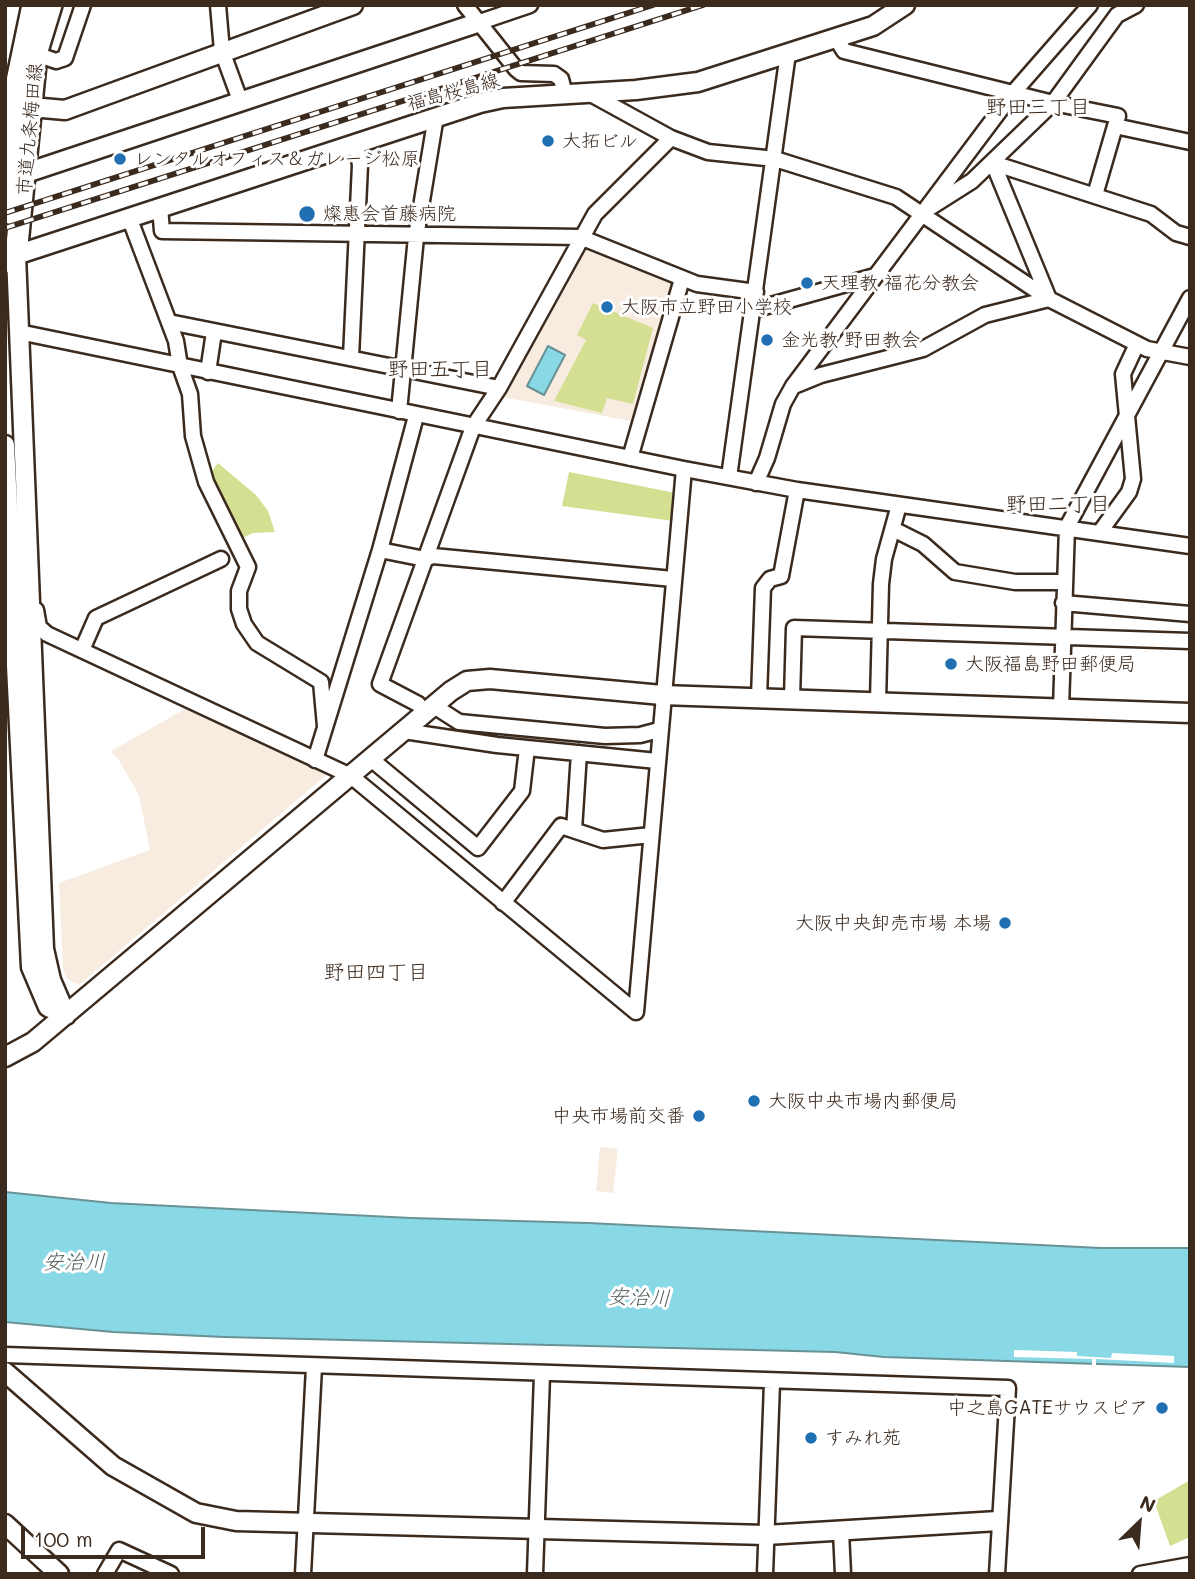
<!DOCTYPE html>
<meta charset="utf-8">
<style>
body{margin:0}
#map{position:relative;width:1195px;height:1579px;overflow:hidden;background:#fff;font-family:Mali,sans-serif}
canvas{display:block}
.frame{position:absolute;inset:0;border:7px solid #3b2a1e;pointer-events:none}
.north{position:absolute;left:1104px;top:1488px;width:70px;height:70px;-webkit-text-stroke:5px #fff;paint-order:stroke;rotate:25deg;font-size:19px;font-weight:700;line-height:28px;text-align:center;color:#3b2a1e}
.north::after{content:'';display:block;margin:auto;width:24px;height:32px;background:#3b2a1e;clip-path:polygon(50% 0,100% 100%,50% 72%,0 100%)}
.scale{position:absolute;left:21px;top:1527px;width:184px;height:32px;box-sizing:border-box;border:4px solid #3b2a1e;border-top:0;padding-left:9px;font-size:21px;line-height:24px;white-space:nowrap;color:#3b2a1e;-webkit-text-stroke:5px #fff;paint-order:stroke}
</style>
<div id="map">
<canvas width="1195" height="1579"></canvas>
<div class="frame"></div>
<div class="north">N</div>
<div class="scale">100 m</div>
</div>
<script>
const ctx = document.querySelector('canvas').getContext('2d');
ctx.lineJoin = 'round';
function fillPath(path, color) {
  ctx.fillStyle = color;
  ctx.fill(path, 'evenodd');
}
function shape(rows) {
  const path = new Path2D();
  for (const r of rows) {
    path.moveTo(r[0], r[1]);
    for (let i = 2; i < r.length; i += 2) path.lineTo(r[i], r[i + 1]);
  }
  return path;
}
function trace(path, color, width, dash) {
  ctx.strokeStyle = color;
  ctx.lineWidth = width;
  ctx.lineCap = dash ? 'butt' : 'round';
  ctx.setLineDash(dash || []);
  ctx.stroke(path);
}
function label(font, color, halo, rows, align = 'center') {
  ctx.font = font + ' Mali,"Klee One",sans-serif';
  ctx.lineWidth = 6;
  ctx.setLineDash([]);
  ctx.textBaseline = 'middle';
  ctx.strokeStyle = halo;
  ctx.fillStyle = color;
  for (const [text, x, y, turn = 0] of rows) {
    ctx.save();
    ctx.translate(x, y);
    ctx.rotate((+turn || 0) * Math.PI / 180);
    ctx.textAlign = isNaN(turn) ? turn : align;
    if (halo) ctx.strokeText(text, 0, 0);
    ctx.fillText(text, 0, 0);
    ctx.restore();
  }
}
fillPath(shape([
 [580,244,676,281,636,422,497,396],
 [190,706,331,771,79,985,66,978,63,968,59,883,150,850,139,795,117,757,110,752],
 [600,1147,618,1149,613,1193,596,1191]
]), '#f7ecdf');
fillPath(shape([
 [593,303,653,328,633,404,607,398,602,413,554,401,586,340,577,335],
 [218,463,256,495,268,511,275,532,253,533,236,541,207,477],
 [569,472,676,493,673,521,562,506],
 [1190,1480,1190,1537,1170,1546,1154,1501]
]), '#d4df92');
const water = shape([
 [548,346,565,355,544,395,527,386,548,346],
 [5,1192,111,1203,411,1218,588,1223,1101,1248,1190,1248,1190,1367,884,1357,835,1352,224,1337,113,1332,5,1322,5,1192]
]);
fillPath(water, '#88d8e5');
trace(water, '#699295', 2);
fillPath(shape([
 [1014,1350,1077,1352,1077,1356,1111,1358,1112,1353,1174,1356,1174,1363,1096,1359,1096,1367,1092,1367,1092,1359,1014,1357]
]), '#fff');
const minor = shape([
 [218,5,222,51,241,103],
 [465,5,516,69,521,73,554,74,561,79,565,94],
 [477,23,530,5],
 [836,38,844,51,1053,103,1118,116,1095,195],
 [36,54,56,61,65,58,83,5],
 [589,93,671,138,708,152,775,159,896,197,1049,299,1147,349,1190,357],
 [1115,126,1190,142],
 [993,163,1151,214,1176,233,1190,237],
 [993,163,1049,299],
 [160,207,162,231,580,237,697,284,756,292],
 [931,207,972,181,1053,103,1117,15,1136,5],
 [129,217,176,341,180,366,190,394,193,436,206,482,248,567,239,591,239,609,244,624,257,643,321,682,325,726],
 [753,310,875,276],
 [169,322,499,388],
 [19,332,684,469,797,490,1190,546],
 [351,357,360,165,356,143],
 [208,372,214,332],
 [794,386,821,375,923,349,985,315,1049,299],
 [399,411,416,237,436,116],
 [630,458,682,279],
 [729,477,788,53],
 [756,483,767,458,783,404,793,386,1013,93,1090,5],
 [893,529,923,544,955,572,1015,582,1064,582],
 [1100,532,1129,492,1133,479,1123,374,1137,344],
 [380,550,425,559,433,556,673,579],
 [1063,603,1190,614],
 [36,610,39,627,47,634,351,776,636,1012],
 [82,650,96,618,221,559],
 [759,697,763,588,770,579,781,576,797,490],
 [792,698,794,628,1190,641],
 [878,701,881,584,884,559,899,505],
 [434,706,459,722,605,736,640,735,659,730],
 [1061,708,1067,527,1190,298],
 [425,713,418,704,380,684,473,427,499,388,595,214,671,138],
 [404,731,497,745,657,761],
 [371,759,478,848,522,791,527,748],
 [315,760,380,550,416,416],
 [574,830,579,753],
 [503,903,561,826,603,840,651,835],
 [636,1012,684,469],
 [5,1355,1008,1388,997,1574],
 [841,1531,843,1574],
 [105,1574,119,1550,171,1574],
 [303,1574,314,1367],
 [535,1574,542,1375],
 [765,1574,772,1383],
 [1140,1574,1190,1565]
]);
const tertiary = shape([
 [31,107,65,110,353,5],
 [26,173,477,23],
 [16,255,44,949,51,980,66,1015],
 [5,263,16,255,480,103,503,98,636,90,698,82,873,26,905,5],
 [5,445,31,967,48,1007,66,1015],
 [5,1057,33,1042,451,691,467,681,490,679,662,695,1190,713],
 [5,1372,113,1466,196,1513,236,1521,766,1535,998,1521],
 [5,1524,59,1574]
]);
const primary = shape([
 [5,213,15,91,33,5],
 [16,255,36,54,51,5]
]);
trace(minor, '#3b2a1e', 19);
trace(tertiary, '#3b2a1e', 23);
trace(primary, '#3b2a1e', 26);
trace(minor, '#fff', 14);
trace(tertiary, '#fff', 18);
trace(primary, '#fff', 21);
const rail = shape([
 [5,213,653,5],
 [5,228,703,5]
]);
trace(rail, '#3b2a1e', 6);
trace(rail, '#fff', 3.5, [10]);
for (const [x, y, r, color] of [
 [548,141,7,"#1f6fb2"],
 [120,159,7,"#1f6fb2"],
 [307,214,9,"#1f6fb2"],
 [807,283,7,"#1f6fb2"],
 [607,307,7,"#1f6fb2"],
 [767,340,7,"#1f6fb2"],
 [951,664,7,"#1f6fb2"],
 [1005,923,7,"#1f6fb2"],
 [754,1101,7,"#1f6fb2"],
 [699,1116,7,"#1f6fb2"],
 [1162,1408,7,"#1f6fb2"],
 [811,1438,7,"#1f6fb2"]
]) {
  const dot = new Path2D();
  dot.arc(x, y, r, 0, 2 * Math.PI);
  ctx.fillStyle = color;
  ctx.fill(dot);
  trace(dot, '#fff', 2.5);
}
label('19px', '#3b2a1e', '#fff', [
 ["福島桜島線",453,92,-15],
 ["市道九条梅田線",30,129,-85]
]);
label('19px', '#3b2a1e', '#fff', [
 ["大拓ビル",562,141],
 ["レンタルオフィス＆ガレージ松原",134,159],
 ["燦惠会首藤病院",323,214],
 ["天理教 福花分教会",821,283],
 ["大阪市立野田小学校",621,307],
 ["金光教 野田教会",781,340],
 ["大阪福島野田郵便局",965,664],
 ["大阪中央卸売市場 本場",991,923,"right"],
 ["大阪中央市場内郵便局",768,1101],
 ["中央市場前交番",685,1116,"right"],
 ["中之島GATEサウスピア",1148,1408,"right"],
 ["すみれ苑",825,1438]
], 'left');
label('21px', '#3b2a1e', '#fff', [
 ["野田三丁目",1038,108],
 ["野田五丁目",440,370],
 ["野田二丁目",1058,505],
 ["野田四丁目",376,973]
]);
label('italic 21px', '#525e5a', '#fff', [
 ["安治川",74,1263],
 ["安治川",639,1298,2]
]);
</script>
